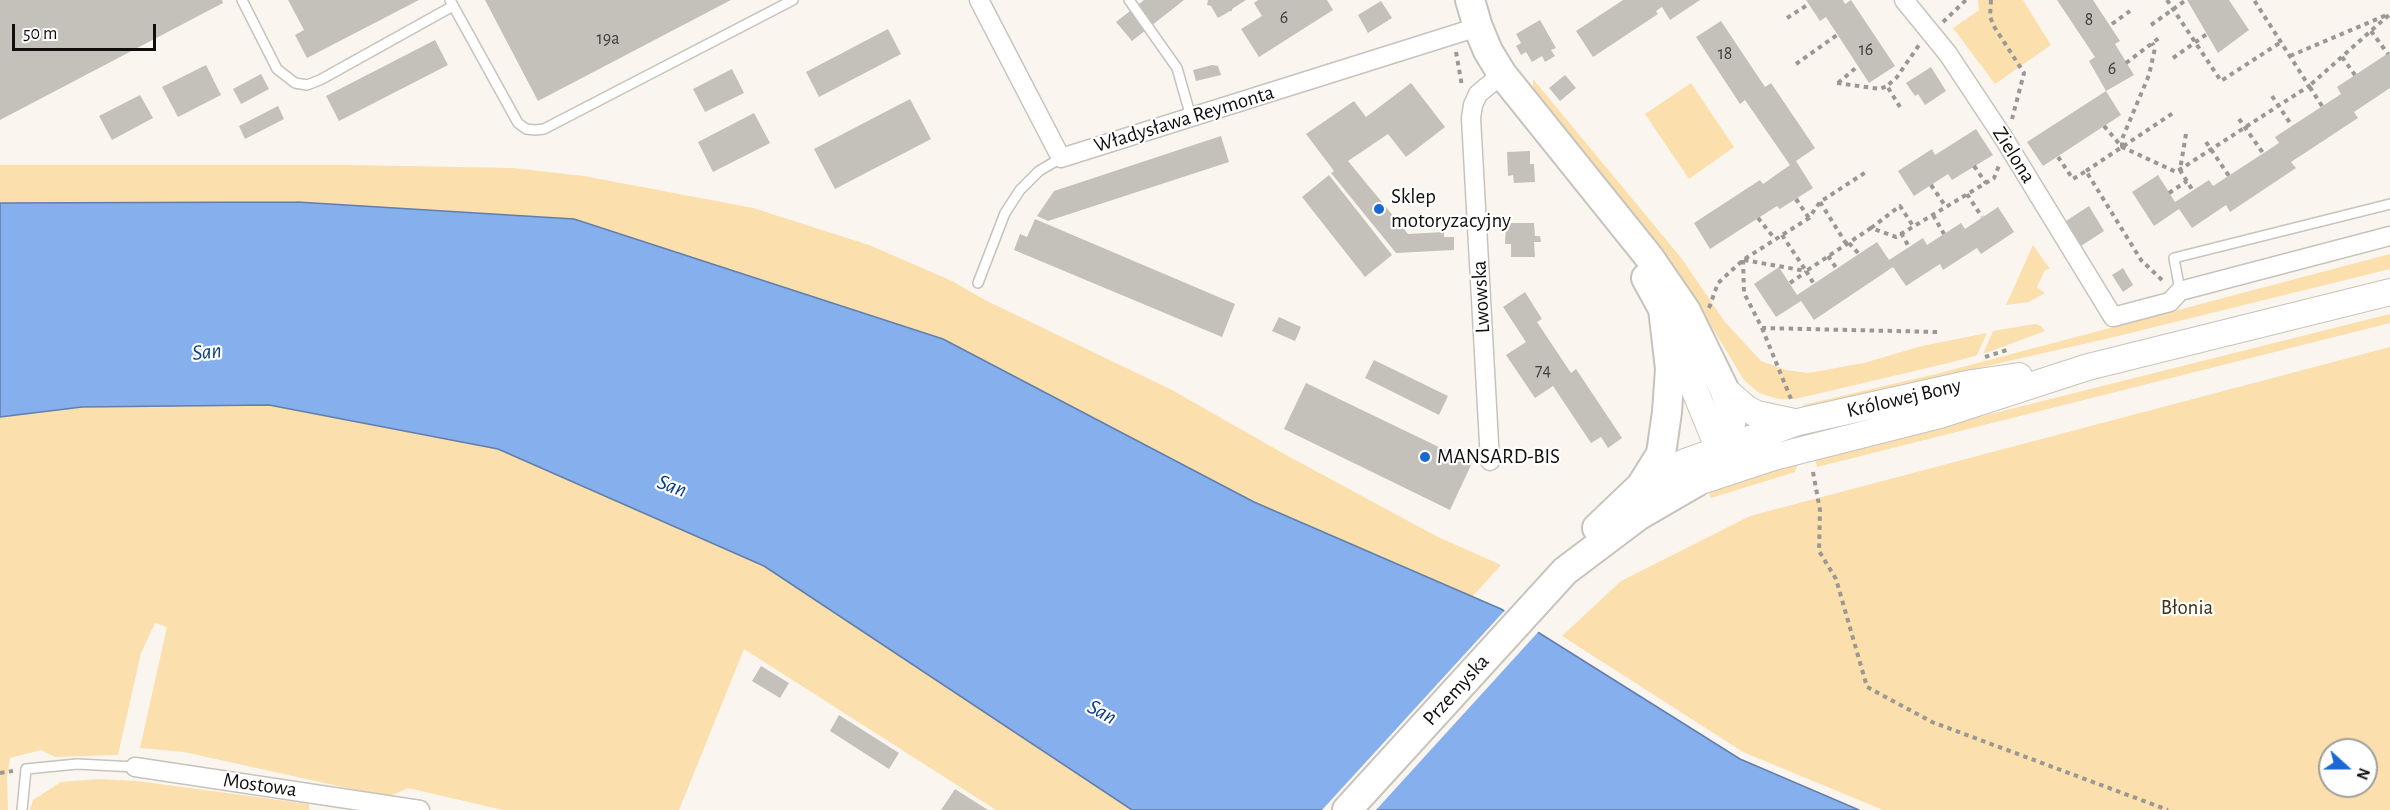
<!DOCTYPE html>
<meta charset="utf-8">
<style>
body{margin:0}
#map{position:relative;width:2390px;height:810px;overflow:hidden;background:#faf6ef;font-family:"Alegreya Sans",sans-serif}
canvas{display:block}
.north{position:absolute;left:2318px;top:738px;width:60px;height:60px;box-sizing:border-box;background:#fff;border:2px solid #a09f9e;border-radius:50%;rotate:111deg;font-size:16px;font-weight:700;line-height:24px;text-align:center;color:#110f0d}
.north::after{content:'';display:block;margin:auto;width:21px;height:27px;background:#1968d3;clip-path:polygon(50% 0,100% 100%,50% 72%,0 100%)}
.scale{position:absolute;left:12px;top:24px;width:144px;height:27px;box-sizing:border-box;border:3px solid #110f0d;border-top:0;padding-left:8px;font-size:18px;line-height:21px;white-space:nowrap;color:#110f0d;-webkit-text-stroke:4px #fff;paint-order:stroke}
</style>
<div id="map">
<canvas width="2390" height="810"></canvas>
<div class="north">N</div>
<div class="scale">50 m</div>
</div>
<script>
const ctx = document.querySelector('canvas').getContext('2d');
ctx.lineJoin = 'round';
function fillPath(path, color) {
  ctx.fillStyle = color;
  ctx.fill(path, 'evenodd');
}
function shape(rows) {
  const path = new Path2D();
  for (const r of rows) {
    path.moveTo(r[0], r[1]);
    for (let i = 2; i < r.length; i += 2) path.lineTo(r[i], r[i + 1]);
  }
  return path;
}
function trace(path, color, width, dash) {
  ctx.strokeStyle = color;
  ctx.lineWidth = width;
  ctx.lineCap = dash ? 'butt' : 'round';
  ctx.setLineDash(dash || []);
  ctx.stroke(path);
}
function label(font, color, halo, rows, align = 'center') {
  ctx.font = font + ' "Alegreya Sans",sans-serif';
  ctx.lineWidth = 4.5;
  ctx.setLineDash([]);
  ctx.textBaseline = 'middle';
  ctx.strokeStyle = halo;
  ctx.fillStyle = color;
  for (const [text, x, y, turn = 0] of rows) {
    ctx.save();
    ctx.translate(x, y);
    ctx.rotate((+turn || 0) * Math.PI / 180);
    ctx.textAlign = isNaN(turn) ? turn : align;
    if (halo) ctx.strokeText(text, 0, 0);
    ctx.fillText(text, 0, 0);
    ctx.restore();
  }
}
fillPath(shape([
 [1978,0,2023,0,2051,45,1995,84,1953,28,1979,10],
 [1533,79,1682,259,1725,322,1761,361,1786,370,1808,373,1864,363,1922,346,1987,333,1977,355,1957,361,1795,399,1778,399,1759,393,1744,380,1704,314,1700,316,1620,196,1533,88],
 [1691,83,1734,147,1689,179,1645,114],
 [0,165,348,165,513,168,584,176,753,208,869,245,952,281,987,301,1172,390,1286,455,1436,536,1501,565,1472,597,1254,502,943,339,574,219,297,202,0,203],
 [2033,245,2050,269,2045,270,2037,287,2045,293,2029,302,2006,305],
 [2390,254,2390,269,2114,337,1803,408,1803,405,1936,374],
 [2390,314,2390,323,1817,467,1815,458],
 [2035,324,2041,326,2045,331,1983,354,1993,331],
 [2390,347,2390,810,1883,810,1743,752,1562,636,1621,581,1750,516],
 [2330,750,2366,750,2366,786,2330,786],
 [269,405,498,449,764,566,1132,810,996,810,744,649,679,810,503,810,408,788,388,797,184,752,140,748,167,627,155,623,141,653,118,755,55,757,41,750,10,758,7,779,8,810,0,810,0,417,82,407],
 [1798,463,1795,472,1711,498,1708,491],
 [98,779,137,781,309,804,309,810,30,810,33,800,61,782]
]), '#fbdfad');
const water = shape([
 [297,202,574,219,943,339,1254,502,1501,609,1740,759,1859,810,1132,810,764,566,498,449,269,405,82,407,0,417,0,203,297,202]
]);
fillPath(water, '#85afed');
trace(water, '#627faa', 1.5);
fillPath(shape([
 [1506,609,1540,630,1376,810,1322,810]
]), '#faf6ef');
fillPath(shape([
 [0,0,222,0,223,3,0,120],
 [288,0,419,0,307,58,295,35,304,30],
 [485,0,731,0,538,101],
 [1144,0,1184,0,1132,41,1116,22],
 [1208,0,1246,0,1232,9,1232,11,1230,11,1218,18,1211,6,1207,5],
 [1258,0,1327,0,1333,10,1259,57,1241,29,1262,16,1254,3],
 [1623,0,1700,0,1670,20,1662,7,1656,11,1658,14,1593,57,1576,31],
 [1806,0,1843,0,1845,4,1851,0,1895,66,1869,83,1826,17,1820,21],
 [2057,0,2093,0,2120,41,2115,44,2134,75,2106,91,2089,61,2095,57],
 [2187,0,2229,0,2249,30,2218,53],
 [1381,1,1392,18,1368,33,1358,15],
 [1540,20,1556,48,1551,50,1555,56,1545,62,1542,56,1532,62,1526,52,1521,55,1516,46,1521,43,1516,34],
 [1721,21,1765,87,1771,83,1815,148,1796,161,1813,188,1780,209,1777,206,1710,249,1694,223,1760,180,1763,184,1790,165,1745,100,1740,104,1696,37],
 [888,29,901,54,819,97,806,72],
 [435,40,448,65,339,121,326,96],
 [2390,52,2390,88,2354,112,2358,118,2291,162,2296,168,2230,212,2226,205,2192,228,2179,209,2154,226,2132,192,2158,175,2175,202,2209,180,2213,186,2279,143,2275,137,2341,94,2337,87],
 [206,65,221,95,178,117,162,87],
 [1212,65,1218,66,1221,75,1196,81,1193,70],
 [1931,67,1946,91,1925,105,1918,94,1915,96,1906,83],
 [732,69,744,93,705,112,693,89],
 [261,74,269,89,241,104,233,89],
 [1565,75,1576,88,1560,101,1549,88],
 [1411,83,1445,127,1406,157,1388,134,1348,161,1408,234,1444,232,1444,237,1454,237,1454,250,1396,253,1331,173,1334,171,1306,134,1354,101,1366,117],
 [2106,91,2121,115,2043,166,2027,142],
 [140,95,153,118,112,140,99,116],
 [910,99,931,139,835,189,814,149],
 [278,106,284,119,245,139,239,126],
 [754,113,770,143,713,172,698,142],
 [1976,129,1993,155,1952,180,1948,174,1914,196,1898,171,1932,149,1935,155],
 [1221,136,1229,162,1048,221,1037,216,1054,191],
 [1530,151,1530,164,1534,164,1535,182,1514,183,1513,175,1508,176,1507,152],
 [1329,175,1392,255,1365,277,1302,197],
 [2089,206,2104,231,2081,246,2066,221],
 [1998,207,2014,232,1981,254,1977,248,1943,270,1940,264,1906,286,1893,267,1814,320,1801,301,1776,317,1754,284,1779,267,1797,295,1877,242,1889,260,1923,238,1927,245,1961,223,1965,229],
 [1035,219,1235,304,1222,337,1014,250,1020,234,1027,237],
 [1506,223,1534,223,1535,236,1540,236,1541,242,1534,242,1535,257,1511,257,1511,244,1505,244],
 [2123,268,2133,285,2123,292,2112,275],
 [1525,292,1542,319,1537,322,1571,373,1576,369,1622,438,1608,448,1601,437,1591,443,1553,386,1535,398,1506,355,1526,342,1503,307],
 [1279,317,1301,327,1295,341,1272,331],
 [1374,360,1448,396,1439,415,1365,378],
 [1306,383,1472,463,1450,510,1284,429],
 [761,666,789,683,780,698,752,681],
 [839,715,899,753,889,769,830,731],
 [955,789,988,810,941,810]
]), '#c4c1ba');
const service = shape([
 [242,0,277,69,295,83,307,85,320,80,453,6],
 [450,0,518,123,526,129,535,130,544,129,793,0],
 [1129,0,1177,68,1191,117],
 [978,283,1005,213,1020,190,1039,171,1061,158],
 [2180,291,2174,258,2390,204],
 [22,810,26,769,77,764,135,767]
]);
const minor = shape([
 [979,0,1061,158,1478,27],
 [1904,0,1948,54,2003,137,2113,317,2170,302,2180,291,2390,236],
 [1490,461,1471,118,1473,105,1478,94,1502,74],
 [135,767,420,810]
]);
const secondary = shape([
 [1672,335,1713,435,1725,446,1739,454],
 [1724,389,1747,409,1757,414,1794,422],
 [1695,483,1774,457,1940,415,2088,367,2390,292],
 [1641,486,1685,462,1798,422,1972,383,2019,376]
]);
const primary = shape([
 [1597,528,1641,486,1661,454,1667,412,1670,369,1663,309,1646,278],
 [1347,810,1565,571,1638,516,1695,483,1713,467,1725,446,1731,424,1730,407,1724,389,1686,311,1649,257,1502,74,1488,51,1478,27,1470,0]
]);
trace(service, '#c7c3bc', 12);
trace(minor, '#c7c3bc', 21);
trace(secondary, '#c7c3bc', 28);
trace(primary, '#c7c3bc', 32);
trace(shape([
 [1991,0,1990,17,1995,28,2024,73,2012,119],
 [2167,0,2221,81,2281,42],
 [1787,18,1809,4],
 [1943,22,1966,0],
 [2112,24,2130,11],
 [2151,25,2186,0],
 [2371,31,2388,54],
 [1456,52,1462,86],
 [2290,56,2389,14],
 [2342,57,2355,75],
 [2173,58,2207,34],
 [2126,63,2159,38],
 [1796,64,1837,35],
 [1837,83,1880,89,1887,86],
 [1838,83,1858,66],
 [2272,96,2292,126],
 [2322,106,2309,86,2390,14],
 [1900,107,1887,86,1897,77,1919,45],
 [2239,119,2263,153],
 [2104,126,2122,147,2176,172,2309,86,2254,0],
 [2186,134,2180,170,2193,191],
 [2206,142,2229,176],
 [2122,147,2122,139,2149,75,2155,48,2152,43],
 [2058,157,2073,179,2086,171,2141,260,2164,282],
 [1974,166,1986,183],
 [2086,171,2173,113],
 [1931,185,1946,207],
 [2169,193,2187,181],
 [1967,194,1982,217],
 [1796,199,1809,218],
 [1820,202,1847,245],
 [1933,215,1944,234],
 [1758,218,1775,239],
 [1871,228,1900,206,1913,226],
 [1901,233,1909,247],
 [1782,235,1806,271,1871,228,1896,237,1994,178,2000,163],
 [1849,243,1859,254],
 [1828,256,1837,269],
 [1743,260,1744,293,1762,328,1938,332],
 [1744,260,1806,271,1814,284],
 [1790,283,1806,272],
 [1709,308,1718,283,1743,260,1809,218,1820,202,1866,172],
 [1762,328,1791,399],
 [1985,357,2010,349],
 [1813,472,1820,510,1819,551,1836,579,1867,687,1932,722,2168,810],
 [0,773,13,771]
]), '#9b9793', 4, [4.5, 4.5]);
trace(service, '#fff', 9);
trace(minor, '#fff', 18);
trace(secondary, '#fff', 26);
trace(primary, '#fff', 28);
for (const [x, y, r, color] of [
 [1379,209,6,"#1968d3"],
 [1425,457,6,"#1968d3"]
]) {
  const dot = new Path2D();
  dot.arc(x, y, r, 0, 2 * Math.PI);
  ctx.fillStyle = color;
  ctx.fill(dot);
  trace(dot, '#fff', 2);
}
label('18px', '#3e3c38', null, [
 ["6",1284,18],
 ["8",2089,20],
 ["19a",608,39],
 ["16",1866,50],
 ["18",1725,54],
 ["6",2112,69],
 ["74",1543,371]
]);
label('21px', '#110f0d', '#fff', [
 ["Władysława Reymonta",1184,119,-17],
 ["Zielona",2014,155,58],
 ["Lwowska",1481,297,-93],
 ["Królowej Bony",1904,398,-13],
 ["Przemyska",1456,690,-48],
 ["Mostowa",260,785,8]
]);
label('21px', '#110f0d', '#fff', [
 ["Sklep",1391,197],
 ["motoryzacyjny",1391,221],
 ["MANSARD-BIS",1437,457]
], 'left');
label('21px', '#423111', '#fff', [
 ["Błonia",2187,608]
]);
label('italic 22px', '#073e85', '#fff', [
 ["San",207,352,-6],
 ["San",672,486,20],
 ["San",1102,712,28]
]);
</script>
